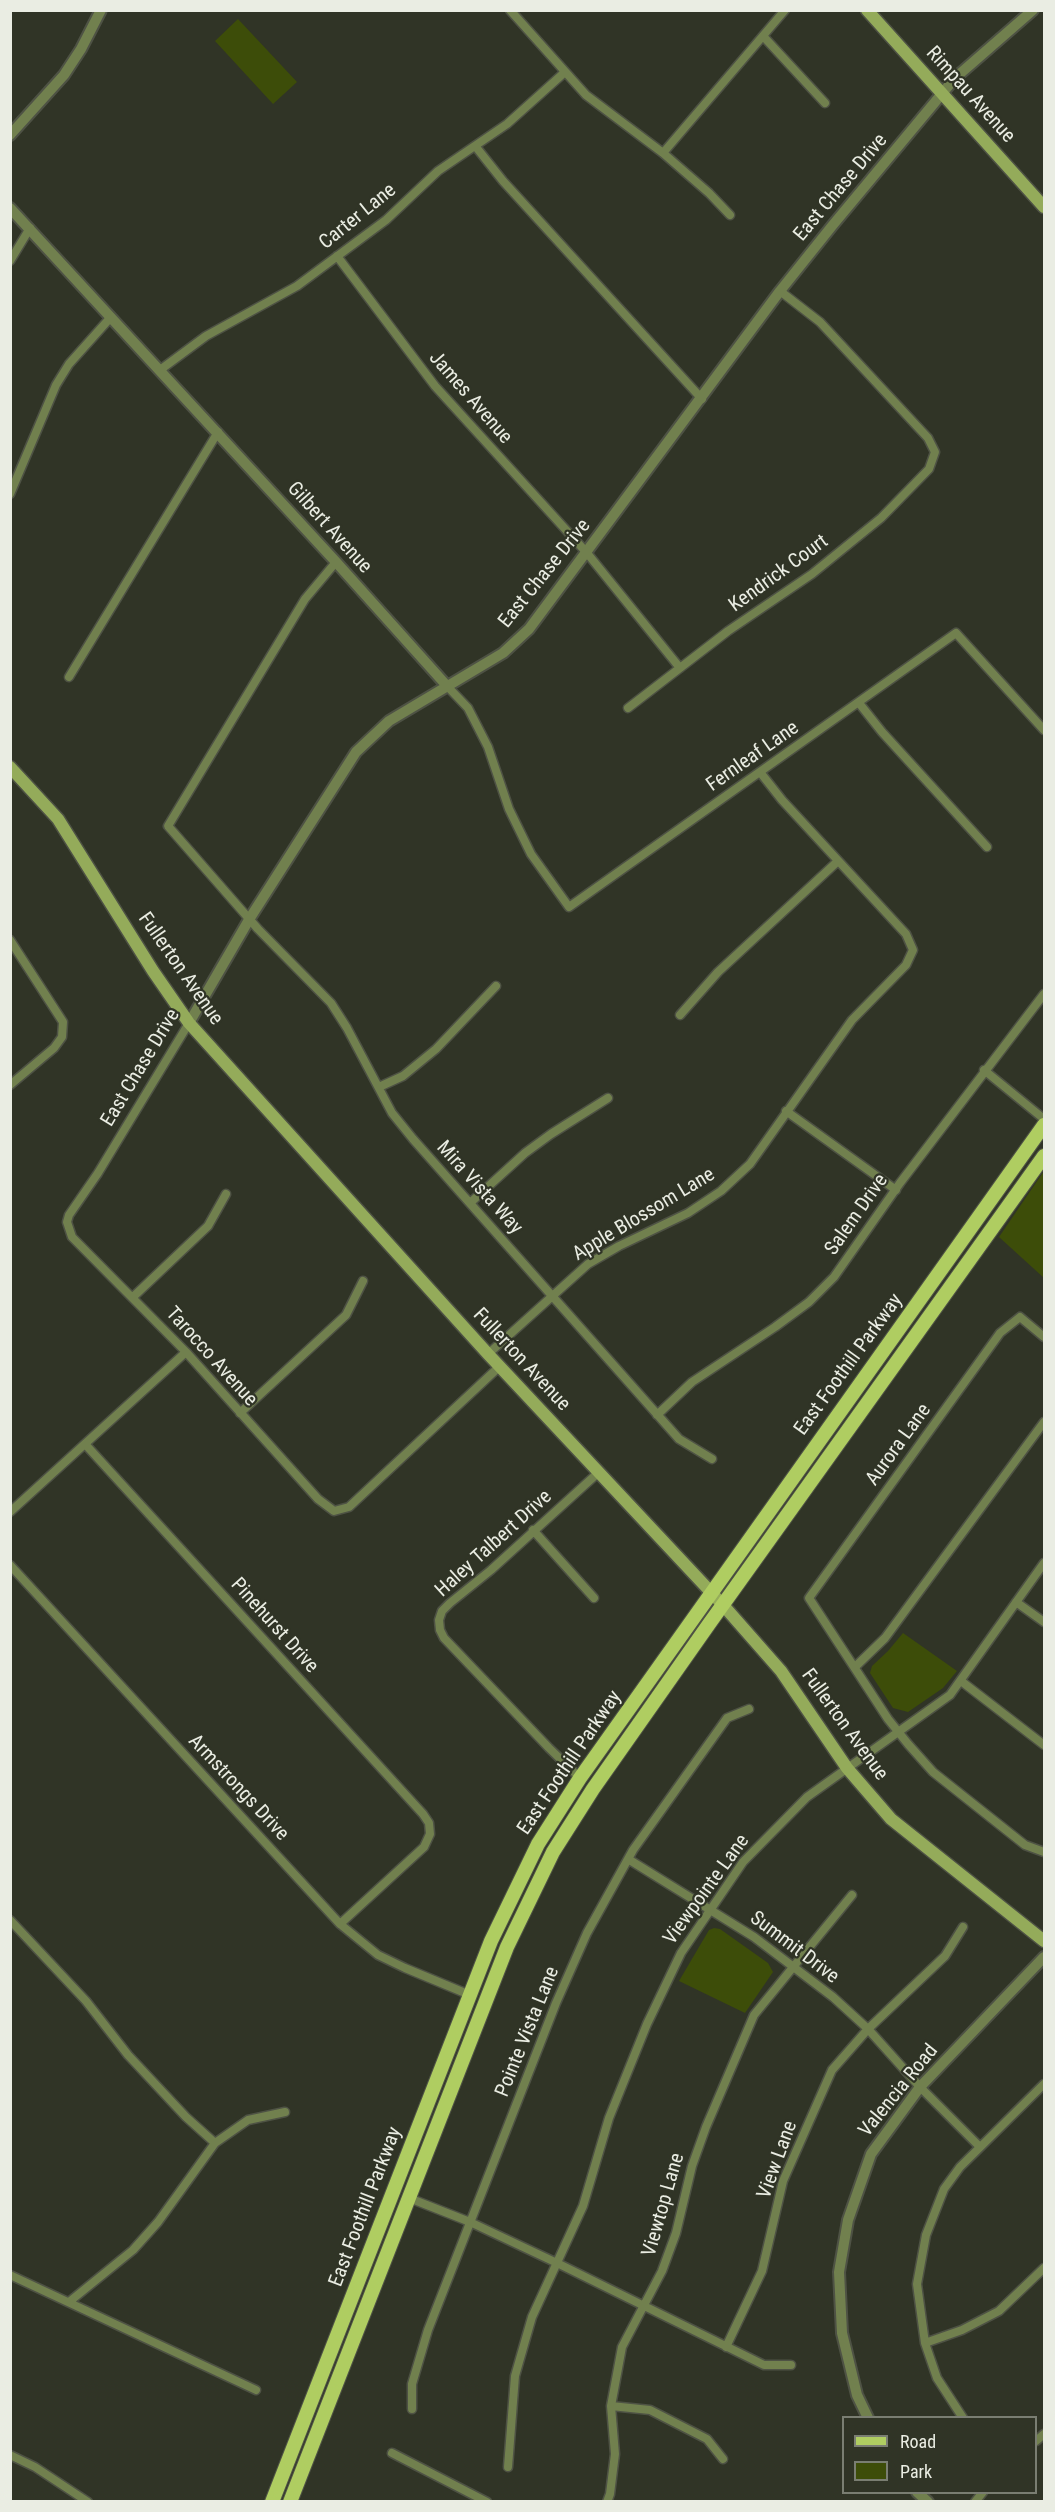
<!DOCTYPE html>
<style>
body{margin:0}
#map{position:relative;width:1055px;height:2512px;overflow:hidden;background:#303426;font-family:"Roboto Condensed",sans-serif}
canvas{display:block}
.frame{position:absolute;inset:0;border:12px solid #eaede3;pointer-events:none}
.legend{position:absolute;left:842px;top:2416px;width:195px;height:78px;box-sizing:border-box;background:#303426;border:2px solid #7a7e72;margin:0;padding:8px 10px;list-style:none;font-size:18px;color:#eaede3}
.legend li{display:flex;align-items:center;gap:12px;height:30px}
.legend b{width:30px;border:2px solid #7a7e72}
</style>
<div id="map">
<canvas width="1055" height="2512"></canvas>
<div class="frame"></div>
<ul class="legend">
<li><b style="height:8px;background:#afcd61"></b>Road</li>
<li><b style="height:16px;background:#3d4d09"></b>Park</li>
</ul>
</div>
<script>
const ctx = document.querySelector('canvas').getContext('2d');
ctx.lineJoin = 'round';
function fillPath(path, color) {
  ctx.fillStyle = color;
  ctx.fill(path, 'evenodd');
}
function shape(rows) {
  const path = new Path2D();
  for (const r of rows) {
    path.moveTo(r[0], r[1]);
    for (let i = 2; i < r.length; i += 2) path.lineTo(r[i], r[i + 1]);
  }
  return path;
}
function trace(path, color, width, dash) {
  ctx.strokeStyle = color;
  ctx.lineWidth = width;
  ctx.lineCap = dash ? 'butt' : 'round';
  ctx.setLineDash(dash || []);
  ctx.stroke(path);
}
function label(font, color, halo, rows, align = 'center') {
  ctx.font = font + ' "Roboto Condensed",sans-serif';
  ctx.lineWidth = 4.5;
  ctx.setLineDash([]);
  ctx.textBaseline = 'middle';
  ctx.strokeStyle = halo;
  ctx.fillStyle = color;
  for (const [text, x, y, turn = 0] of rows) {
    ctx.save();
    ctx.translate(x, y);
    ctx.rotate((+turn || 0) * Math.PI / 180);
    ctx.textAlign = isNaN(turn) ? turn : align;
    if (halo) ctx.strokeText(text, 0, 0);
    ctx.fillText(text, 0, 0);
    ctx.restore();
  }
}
fillPath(shape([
 [238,19,297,82,273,104,215,41],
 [1044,1171,1044,1278,999,1237],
 [903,1633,957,1671,943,1688,908,1712,893,1708,870,1673,872,1666,888,1651],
 [714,1928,720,1929,768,1963,773,1972,745,2013,679,1981,709,1930]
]), '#3d4d09');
const minor = shape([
 [510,10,586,95,663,153,709,193,730,215],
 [763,36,825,103],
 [476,147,503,181,702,399],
 [663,153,785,10],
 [337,256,435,386,587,553,680,668],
 [10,261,30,228],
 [160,370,206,336,297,286,386,220,438,171,507,124,565,72],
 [10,494,56,385,69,364,111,317],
 [336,562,305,599,168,826,258,929,331,1003,347,1028,392,1113,413,1139,679,1439,712,1459],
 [69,677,218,432],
 [447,686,468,708,488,747,509,809,531,854,569,907,956,633,1044,730],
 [859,703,882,732,987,847],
 [628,708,728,631,812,574,881,518,929,469,935,452,928,438,820,322,780,291],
 [10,940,63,1022,62,1037,54,1048,10,1085],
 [680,1015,718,972,838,861],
 [189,1023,98,1173,69,1215,67,1222,72,1237,186,1352,318,1499,334,1511,349,1507,500,1366],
 [984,1070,1044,1119],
 [379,1087,403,1076,436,1049,496,986],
 [786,1111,896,1190],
 [470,1203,525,1153,551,1134,608,1098],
 [133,1297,208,1226,226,1194],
 [1044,1337,1020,1317,1000,1333,809,1598,888,1719,908,1744,933,1772,1025,1845,1044,1852],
 [488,1354,588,1264,619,1246,688,1213,721,1191,750,1164,852,1020,906,965,913,950,906,934,782,800,760,772],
 [240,1413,346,1315,363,1281],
 [657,1415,692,1382,775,1327,809,1302,834,1277,900,1183,1044,994],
 [85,1444,423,1814,429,1823,430,1834,424,1847,340,1924],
 [10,1512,186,1352],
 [533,1530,594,1598],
 [10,1565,340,1924,378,1955,405,1968,470,1995],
 [1016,1602,1044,1622],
 [855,1667,885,1638,1044,1422],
 [961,1681,1044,1745],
 [580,1778,549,1748,444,1638,440,1630,439,1620,442,1611,450,1603,491,1570,599,1472],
 [628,1859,754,1937,833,1997,868,2029,920,2087,979,2146],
 [10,1920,86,2001,128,2055,186,2117,215,2143],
 [409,2198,470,2222,557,2263,764,2365,791,2365],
 [10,2275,256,2390],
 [69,2302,133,2250,158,2222,215,2143,248,2120,285,2112],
 [925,2343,962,2330,999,2311,1044,2268],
 [726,2347,762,2271,783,2181,832,2070,868,2029,945,1956,963,1927],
 [611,2406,650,2410,707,2439,723,2459],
 [412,2409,412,2384,428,2330,556,2003,587,1933,633,1850,727,1718,749,1709],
 [963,2418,937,2378,925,2343,917,2284,926,2235,944,2189,960,2167,1044,2084],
 [1036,2441,1044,2434],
 [392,2453,487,2502],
 [10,2455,35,2467,88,2502],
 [508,2467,515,2376,532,2317,583,2206,609,2118,647,2024,681,1953,743,1862,807,1797,950,1695,1044,1563],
 [607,2502,610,2494,615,2454,611,2406,622,2347,662,2271,676,2233,692,2166,706,2127,754,2015,852,1895],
 [975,2502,983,2492]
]);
const tertiary = shape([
 [10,135,64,75,81,49,101,10],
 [10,208,336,562,447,686],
 [189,1023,250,918,356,752,389,721,503,653,529,629,780,291,832,226,955,78,1033,10],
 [868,2418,857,2395,842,2333,839,2272,848,2220,871,2154,920,2087,1044,1957],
 [917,2492,928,2502]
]);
const secondary = shape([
 [867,10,1044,207],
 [10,767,58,819,153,971,189,1023,488,1354,723,1605,781,1671,847,1768,891,1819,1044,1941]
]);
const primary = shape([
 [272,2502,491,1941,538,1844,580,1778,1044,1125],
 [290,2502,507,1947,553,1852,593,1789,709,1624,1044,1156]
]);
trace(minor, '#4e5244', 11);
trace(tertiary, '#4e5244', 14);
trace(secondary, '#4e5244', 15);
trace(primary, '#4e5244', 16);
trace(minor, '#71804e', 8);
trace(tertiary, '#71804e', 10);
trace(secondary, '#94ab5a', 12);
trace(primary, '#afcd61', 14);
label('20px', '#eaede3', '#303426', [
 ["Rimpau Avenue",970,95,48],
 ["East Chase Drive",841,188,-50],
 ["Carter Lane",358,217,-39],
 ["James Avenue",470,398,49],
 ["Gilbert Avenue",329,528,48],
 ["East Chase Drive",545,574,-51],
 ["Kendrick Court",779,574,-36],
 ["Fernleaf Lane",753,757,-35],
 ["Fullerton Avenue",180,969,55],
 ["East Chase Drive",141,1068,-59],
 ["Mira Vista Way",479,1188,48],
 ["Apple Blossom Lane",644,1215,-31],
 ["Salem Drive",857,1215,-55],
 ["Tarocco Avenue",211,1357,48],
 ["Fullerton Avenue",521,1360,47],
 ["East Foothill Parkway",849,1365,-54],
 ["Aurora Lane",899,1445,-54],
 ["Haley Talbert Drive",494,1544,-42],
 ["Pinehurst Drive",274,1626,48],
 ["Fullerton Avenue",844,1725,54],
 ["East Foothill Parkway",570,1763,-56],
 ["Armstrongs Drive",238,1788,47],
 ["Viewpointe Lane",707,1890,-54],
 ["Summit Drive",794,1948,37],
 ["Pointe Vista Lane",528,2032,-68],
 ["Valencia Road",899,2091,-51],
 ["View Lane",778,2160,-70],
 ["Viewtop Lane",664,2205,-74],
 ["East Foothill Parkway",366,2207,-69]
]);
</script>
